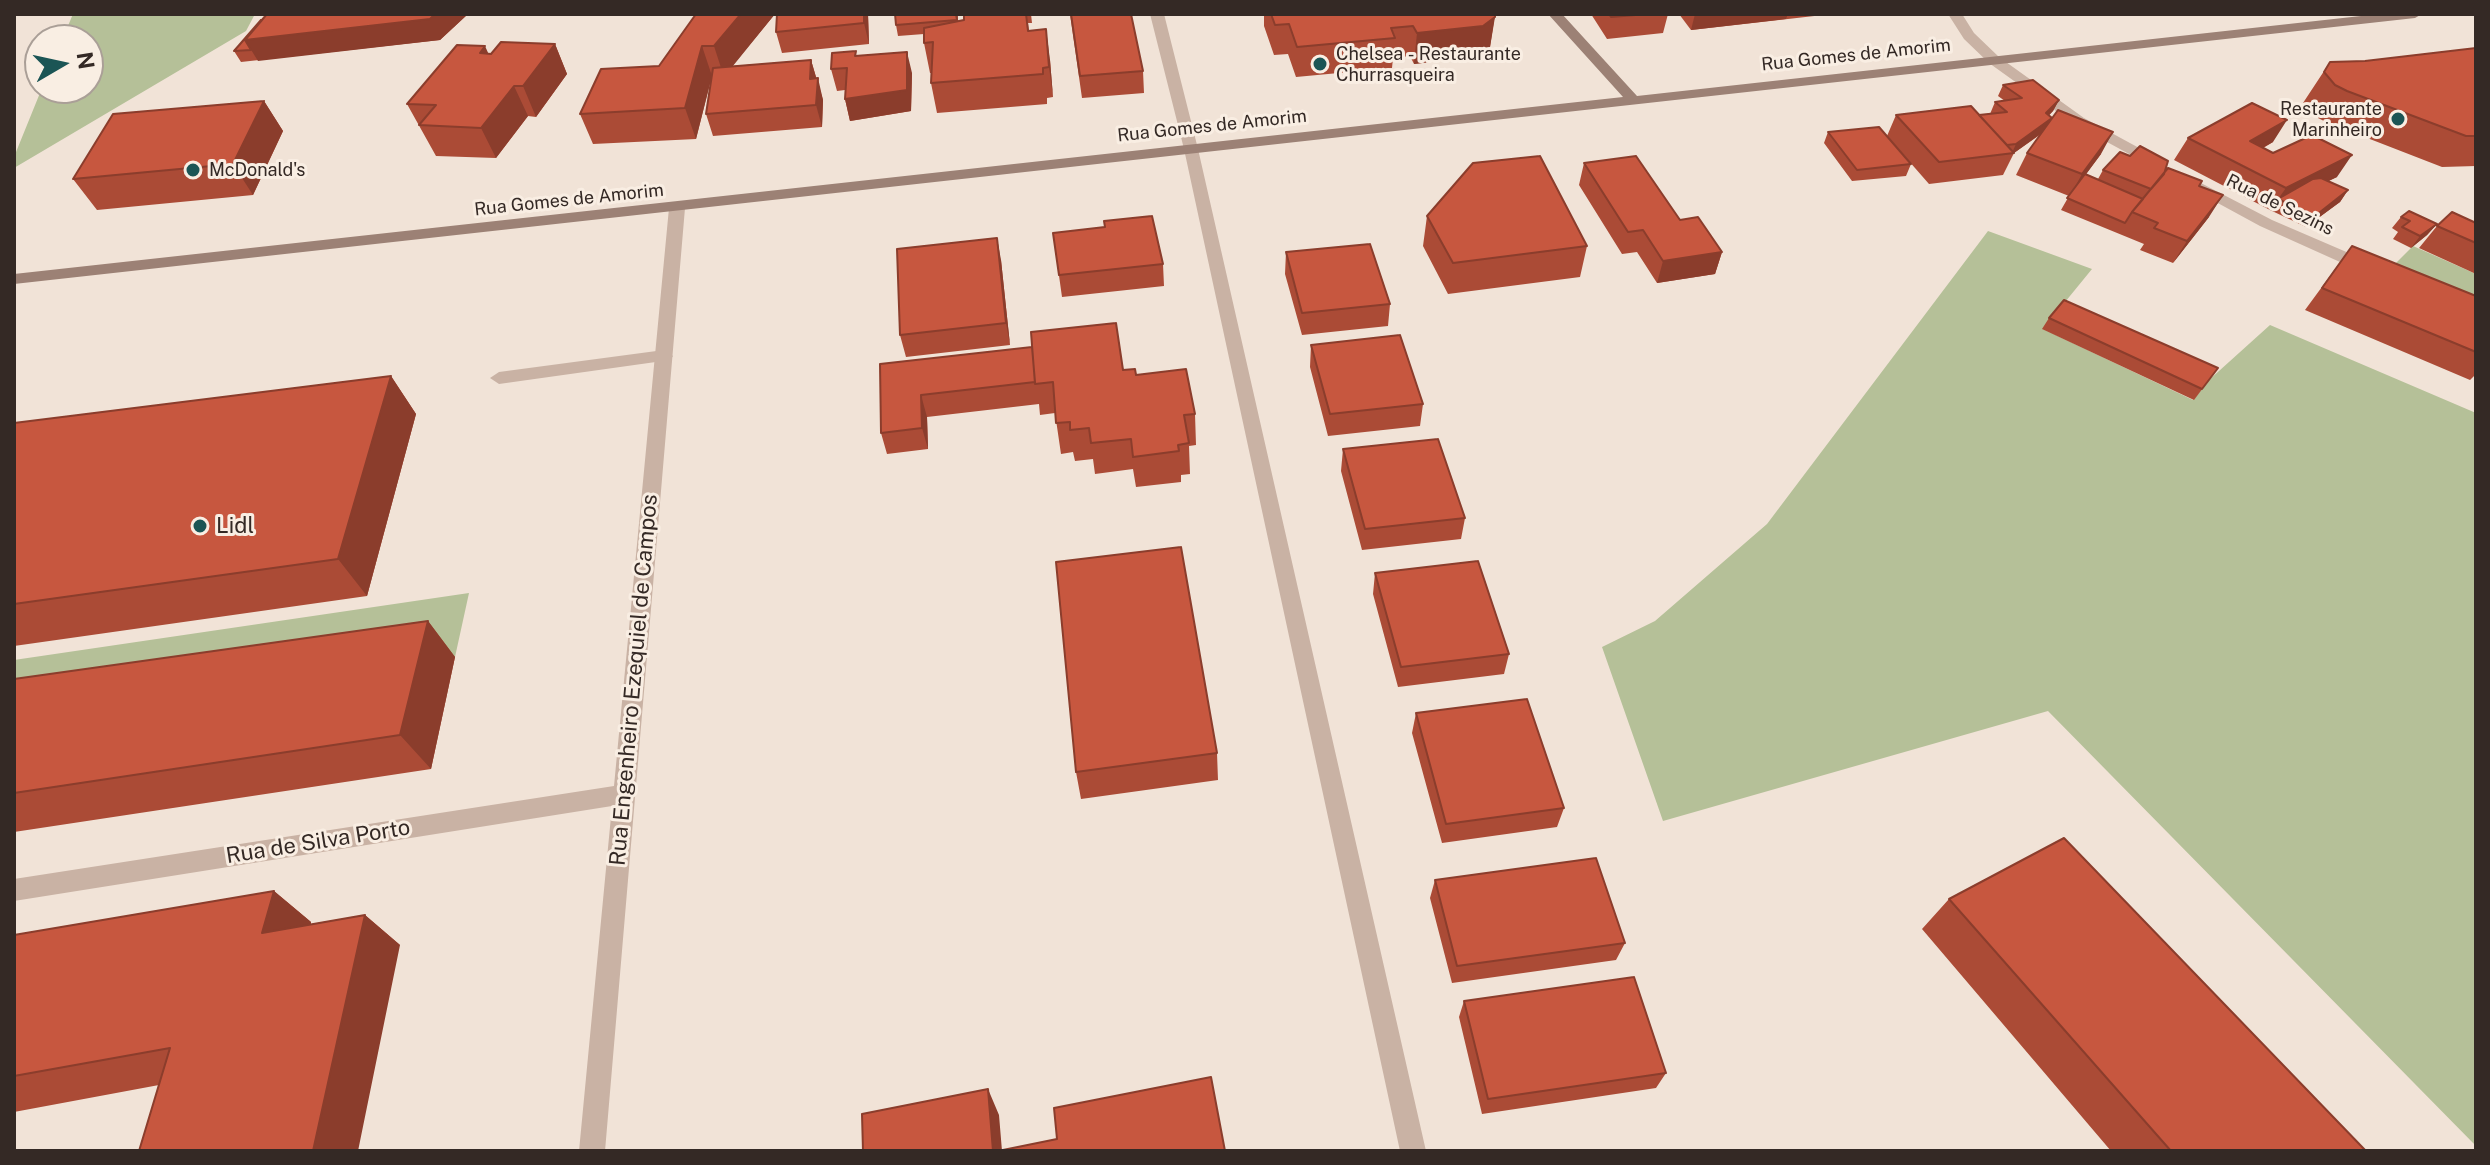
<!DOCTYPE html>
<style>
body{margin:0}
#map{position:relative;width:2490px;height:1165px;overflow:hidden;background:#f1e3d7;font-family:"Public Sans",sans-serif}
canvas{display:block}
.frame{position:absolute;inset:0;border:16px solid #342925;pointer-events:none}
.north{position:absolute;left:24px;top:24px;width:80px;height:80px;box-sizing:border-box;background:#f9eee3;border:2px solid #aa9f97;border-radius:50%;rotate:81deg;font-size:22px;font-weight:700;line-height:32px;text-align:center;color:#342925}
.north::after{content:'';display:block;margin:auto;width:28px;height:36px;background:#1b5555;clip-path:polygon(50% 0,100% 100%,50% 72%,0 100%)}
</style>
<div id="map">
<canvas width="2490" height="1165"></canvas>
<div class="frame"></div>
<div class="north">N</div>
</div>
<script>
const ctx = document.querySelector('canvas').getContext('2d');
ctx.lineJoin = 'round';
function fillPath(path, color) {
  ctx.fillStyle = color;
  ctx.fill(path, 'evenodd');
}
function shape(rows) {
  const path = new Path2D();
  for (const r of rows) {
    path.moveTo(r[0], r[1]);
    for (let i = 2; i < r.length; i += 2) path.lineTo(r[i], r[i + 1]);
  }
  return path;
}
function trace(path, color, width, dash) {
  ctx.strokeStyle = color;
  ctx.lineWidth = width;
  ctx.lineCap = dash ? 'butt' : 'round';
  ctx.setLineDash(dash || []);
  ctx.stroke(path);
}
function label(font, color, halo, rows, align = 'center') {
  ctx.font = font + ' "Public Sans",sans-serif';
  ctx.lineWidth = 6;
  ctx.setLineDash([]);
  ctx.textBaseline = 'middle';
  ctx.strokeStyle = halo;
  ctx.fillStyle = color;
  for (const [text, x, y, turn = 0] of rows) {
    ctx.save();
    ctx.translate(x, y);
    ctx.rotate((+turn || 0) * Math.PI / 180);
    ctx.textAlign = isNaN(turn) ? turn : align;
    if (halo) ctx.strokeText(text, 0, 0);
    ctx.fillText(text, 0, 0);
    ctx.restore();
  }
}
fillPath(shape([
 [73,14,255,14,246,31,14,168,14,157,42,88,88,88,88,40,62,40],
 [1988,231,2092,269,2043,329,2193,400,2209,380,2270,325,2476,413,2476,1146,2048,711,1663,821,1602,647,1655,621,1767,524],
 [2413,246,2476,274,2476,302,2392,267],
 [469,593,455,657,14,720,14,660]
]), '#b5c098');
fillPath(shape([
 [664,350,673,356,670,360,499,384,490,378,499,372,664,350]
]), '#c9b2a4');
fillPath(shape([
 [1150,14,1164,14,1198,149,1426,1151,1400,1151,1184,149,1150,14],
 [1948,14,1962,14,1974,33,1999,57,2084,118,2163,161,2163,167,2153,167,2074,124,1989,63,1964,39,1948,14],
 [2197,181,2272,220,2372,263,2374,267,2372,271,2360,271,2260,226,2192,189,2192,183,2197,181],
 [677,203,685,208,605,1151,579,1151,612,806,14,901,14,879,614,786,669,208,677,203]
]), '#c9b2a4');
fillPath(shape([
 [1548,14,1562,14,1637,96,2379,14,2422,14,2415,18,14,284,14,274,1623,97,1548,14]
]), '#9c8175');
fillPath(shape([
 [267,14,468,14,440,40,241,62,234,51],
 [696,14,775,14,732,66,811,60,823,100,822,127,713,136,706,114,711,79,696,139,593,144,580,114,659,66],
 [868,14,869,44,782,53,776,32],
 [958,14,958,21,964,20,964,14,1031,14,1032,23,1028,23,1029,31,1050,60,1053,97,1047,98,1047,104,937,113,931,83,931,73,930,73,924,43,924,34,898,36,896,25],
 [1070,14,1131,14,1143,71,1144,93,1082,98],
 [1264,14,1495,14,1490,47,1479,56,1414,64,1410,56,1393,58,1392,68,1296,77,1288,54,1274,55,1264,26],
 [1591,14,1668,14,1663,33,1607,39],
 [1679,14,1832,14,1691,30],
 [555,44,567,74,536,117,528,116,496,158,436,156,407,104,489,54],
 [2476,48,2476,166,2442,167,2326,122,2314,116,2303,103,2330,62,2365,61],
 [857,56,912,73,911,111,850,121,845,99,845,90,837,91,831,69],
 [2003,85,2059,100,2053,111,2049,115,2101,154,2086,174,2098,179,2103,170,2164,174,2199,186,2209,217,2173,263,2140,250,2144,244,2061,210,2069,196,2016,175,2027,153,2041,134,2014,153,2003,175,1929,184,1887,136,1896,115,1979,115,1990,114,1995,102,2005,101,1998,96],
 [264,101,283,131,253,195,97,210,73,179],
 [1828,132,1911,164,1906,176,1852,181,1824,143],
 [2188,138,2273,142,2263,148,2273,153,2337,177,2328,181,2348,190,2340,202,2306,227,2270,210,2174,160],
 [1584,163,1680,220,1722,252,1715,274,1657,283,1637,252,1622,254,1579,185],
 [1427,216,1587,246,1580,277,1448,294,1423,246],
 [2401,217,2437,224,2427,235,2411,248,2393,239,2398,232,2392,228],
 [2476,223,2476,274,2419,248,2437,226],
 [1053,233,1163,264,1164,286,1062,297],
 [2352,246,2476,296,2476,374,2470,380,2305,310],
 [1286,252,1390,304,1388,326,1302,335,1285,274],
 [1001,260,1010,345,906,357,900,335],
 [2049,318,2218,368,2194,400,2042,329],
 [1311,345,1423,404,1420,426,1328,436,1310,367],
 [880,364,1123,370,1136,375,1195,414,1196,445,1189,446,1190,474,1181,475,1181,482,1136,487,1133,469,1095,474,1093,459,1075,461,1073,452,1061,454,1055,413,1040,415,1039,404,927,417,928,449,887,454,881,433],
 [391,376,416,414,367,596,14,646,14,423],
 [1343,449,1465,518,1461,539,1362,550,1341,471],
 [1375,573,1509,654,1504,674,1398,687,1373,594],
 [428,621,455,657,431,769,14,832,14,679],
 [1416,713,1564,808,1557,827,1442,843,1412,733],
 [1217,753,1218,780,1081,799,1076,772],
 [1435,880,1625,943,1616,960,1452,983,1430,898],
 [274,891,311,922,311,924,365,915,400,945,159,1085,14,1112,14,935],
 [1949,899,2366,1151,2111,1151,1922,929],
 [1464,1001,1666,1073,1656,1088,1482,1114,1459,1017]
]), '#ab4b36');
fillPath(shape([
 [435,14,468,14,440,40,258,61,245,40],
 [741,14,775,14,724,77,714,46],
 [864,14,868,14,869,44,864,23],
 [1695,14,1788,14,1786,19,1691,30],
 [1495,17,1490,47,1479,56,1414,64,1417,33],
 [1046,29,1050,60,1053,97,1049,67],
 [555,44,567,74,536,117,523,86],
 [485,46,499,77,480,53],
 [702,46,712,76,696,139,685,108],
 [907,52,912,73,911,111,850,121,845,99],
 [811,60,817,81,810,79],
 [818,78,823,100,822,127,816,105],
 [514,86,528,116,496,158,481,128],
 [2059,100,2053,111,2041,124,2046,113],
 [264,101,283,131,253,195,233,164],
 [2052,118,2046,130,2014,153,2012,153,2016,144],
 [2287,120,2273,142,2236,163,2250,141],
 [2113,132,2101,154,2070,196,2082,174],
 [2352,155,2337,177,2286,202,2278,199,2270,210,2286,188],
 [2348,190,2340,202,2306,227,2315,216],
 [2223,195,2209,217,2173,263,2187,241],
 [2437,224,2427,235,2411,248,2420,236],
 [997,238,1001,260,1010,345,1006,323],
 [1722,252,1715,274,1657,283,1663,261],
 [391,376,416,414,367,596,338,559],
 [921,395,927,417,928,449,922,428],
 [428,621,455,657,431,769,400,735],
 [274,891,311,922,300,962,262,933],
 [365,915,400,945,358,1151,313,1151],
 [988,1089,999,1115,1002,1151,993,1151]
]), '#8b3d2c');
const building = shape([
 [267,14,435,14,430,19,245,40,267,14],
 [696,14,741,14,714,46,702,46,685,108,580,114,601,69,659,66,696,14],
 [777,14,864,14,864,23,776,32,777,14],
 [895,14,956,14,957,20,896,25,895,14],
 [964,14,1026,14,1028,31,1046,29,1049,67,1043,68,1043,74,931,83,933,42,924,43,924,28,964,20,964,14],
 [1071,14,1131,14,1143,71,1080,76,1071,14],
 [1271,14,1495,14,1495,17,1483,26,1417,33,1413,26,1391,28,1395,38,1297,47,1289,24,1275,25,1271,14],
 [1609,14,1648,14,1611,17,1609,14],
 [261,20,262,20,245,40,251,50,234,51,261,20],
 [501,42,555,44,523,86,514,86,481,128,419,125,436,105,407,104,457,45,485,46,480,53,491,54,501,42],
 [2476,48,2476,136,2466,136,2347,91,2335,85,2324,72,2330,62,2365,61,2476,48],
 [856,51,855,56,907,52,907,90,845,99,847,68,831,69,832,53,856,51],
 [811,60,810,79,818,78,816,105,706,114,713,68,811,60],
 [2033,80,2059,100,2046,113,2052,118,2016,144,2007,145,1979,115,2007,112,1995,102,2022,98,2003,85,2033,80],
 [264,101,233,164,73,179,113,114,264,101],
 [2252,103,2287,120,2250,141,2273,153,2312,135,2352,155,2286,188,2188,138,2252,103],
 [1971,106,2014,153,1939,162,1896,115,1971,106],
 [2058,110,2113,132,2082,174,2027,153,2058,110],
 [1879,127,1911,164,1857,170,1828,132,1879,127],
 [2140,146,2168,161,2164,174,2151,189,2103,170,2120,152,2130,156,2140,146],
 [1540,156,1587,246,1453,263,1427,216,1473,163,1540,156],
 [1636,156,1680,220,1698,217,1722,252,1663,261,1643,230,1628,232,1584,163,1636,156],
 [2168,168,2202,181,2199,186,2223,195,2187,241,2154,228,2158,223,2132,212,2168,168],
 [2085,174,2143,199,2132,212,2125,223,2067,198,2085,174],
 [2321,178,2348,190,2315,216,2278,199,2313,179,2321,178],
 [2409,211,2437,224,2420,236,2402,227,2410,221,2401,217,2409,211],
 [2452,212,2476,223,2476,243,2437,226,2452,212],
 [1152,216,1163,264,1059,275,1053,233,1105,227,1104,221,1152,216],
 [997,238,1006,323,900,335,897,249,997,238],
 [1370,244,1390,304,1302,313,1286,252,1370,244],
 [2352,246,2476,296,2476,352,2322,288,2352,246],
 [2064,300,2218,368,2202,389,2049,318,2064,300],
 [1116,323,1123,370,1135,369,1136,375,1186,369,1195,414,1184,415,1189,443,1178,445,1179,451,1133,457,1131,439,1091,443,1089,428,1070,430,1070,422,1056,423,1053,382,1035,384,1031,332,1116,323],
 [1400,335,1423,404,1330,414,1311,345,1400,335],
 [1032,347,1035,382,921,395,922,428,881,433,880,364,1032,347],
 [391,376,338,559,14,604,14,423,391,376],
 [1438,439,1465,518,1365,529,1343,449,1438,439],
 [1181,547,1217,753,1076,772,1056,562,1181,547],
 [1478,561,1509,654,1401,667,1375,573,1478,561],
 [428,621,400,735,14,793,14,679,428,621],
 [1527,699,1564,808,1446,824,1416,713,1527,699],
 [2064,838,2366,1151,2171,1151,1949,899,2064,838],
 [1596,858,1625,943,1457,966,1435,880,1596,858],
 [274,891,262,933,365,915,313,1151,139,1151,170,1048,14,1076,14,935,274,891],
 [1634,977,1666,1073,1488,1099,1464,1001,1634,977],
 [1211,1077,1225,1151,998,1151,1057,1139,1054,1108,1211,1077],
 [988,1089,993,1151,863,1151,862,1114,988,1089]
]);
fillPath(building, '#c7573f');
trace(building, '#8b3d2c', 2);
for (const [x, y, r, color] of [
 [1320,64,8,"#1b5555"],
 [2398,119,8,"#1b5555"],
 [193,170,8,"#1b5555"],
 [200,526,8,"#1b5555"]
]) {
  const dot = new Path2D();
  dot.arc(x, y, r, 0, 2 * Math.PI);
  ctx.fillStyle = color;
  ctx.fill(dot);
  trace(dot, '#f9eee3', 3);
}
label('18px', '#342925', '#f9eee3', [
 ["Chelsea - Restaurante",1336,54],
 ["Churrasqueira",1336,75],
 ["Restaurante",2382,109,"right"],
 ["Marinheiro",2382,130,"right"],
 ["McDonald's",209,170]
], 'left');
label('18px', '#342925', '#f9eee3', [
 ["Rua Gomes de Amorim",1856,55,-6],
 ["Rua Gomes de Amorim",1212,126,-6],
 ["Rua Gomes de Amorim",569,200,-6],
 ["Rua de Sezins",2280,205,26]
]);
label('22px', '#342925', '#f9eee3', [
 ["Lidl",216,526]
], 'left');
label('22px', '#342925', '#f9eee3', [
 ["Rua Engenheiro Ezequiel de Campos",634,680,-85],
 ["Rua de Silva Porto",318,842,-9]
]);
</script>
